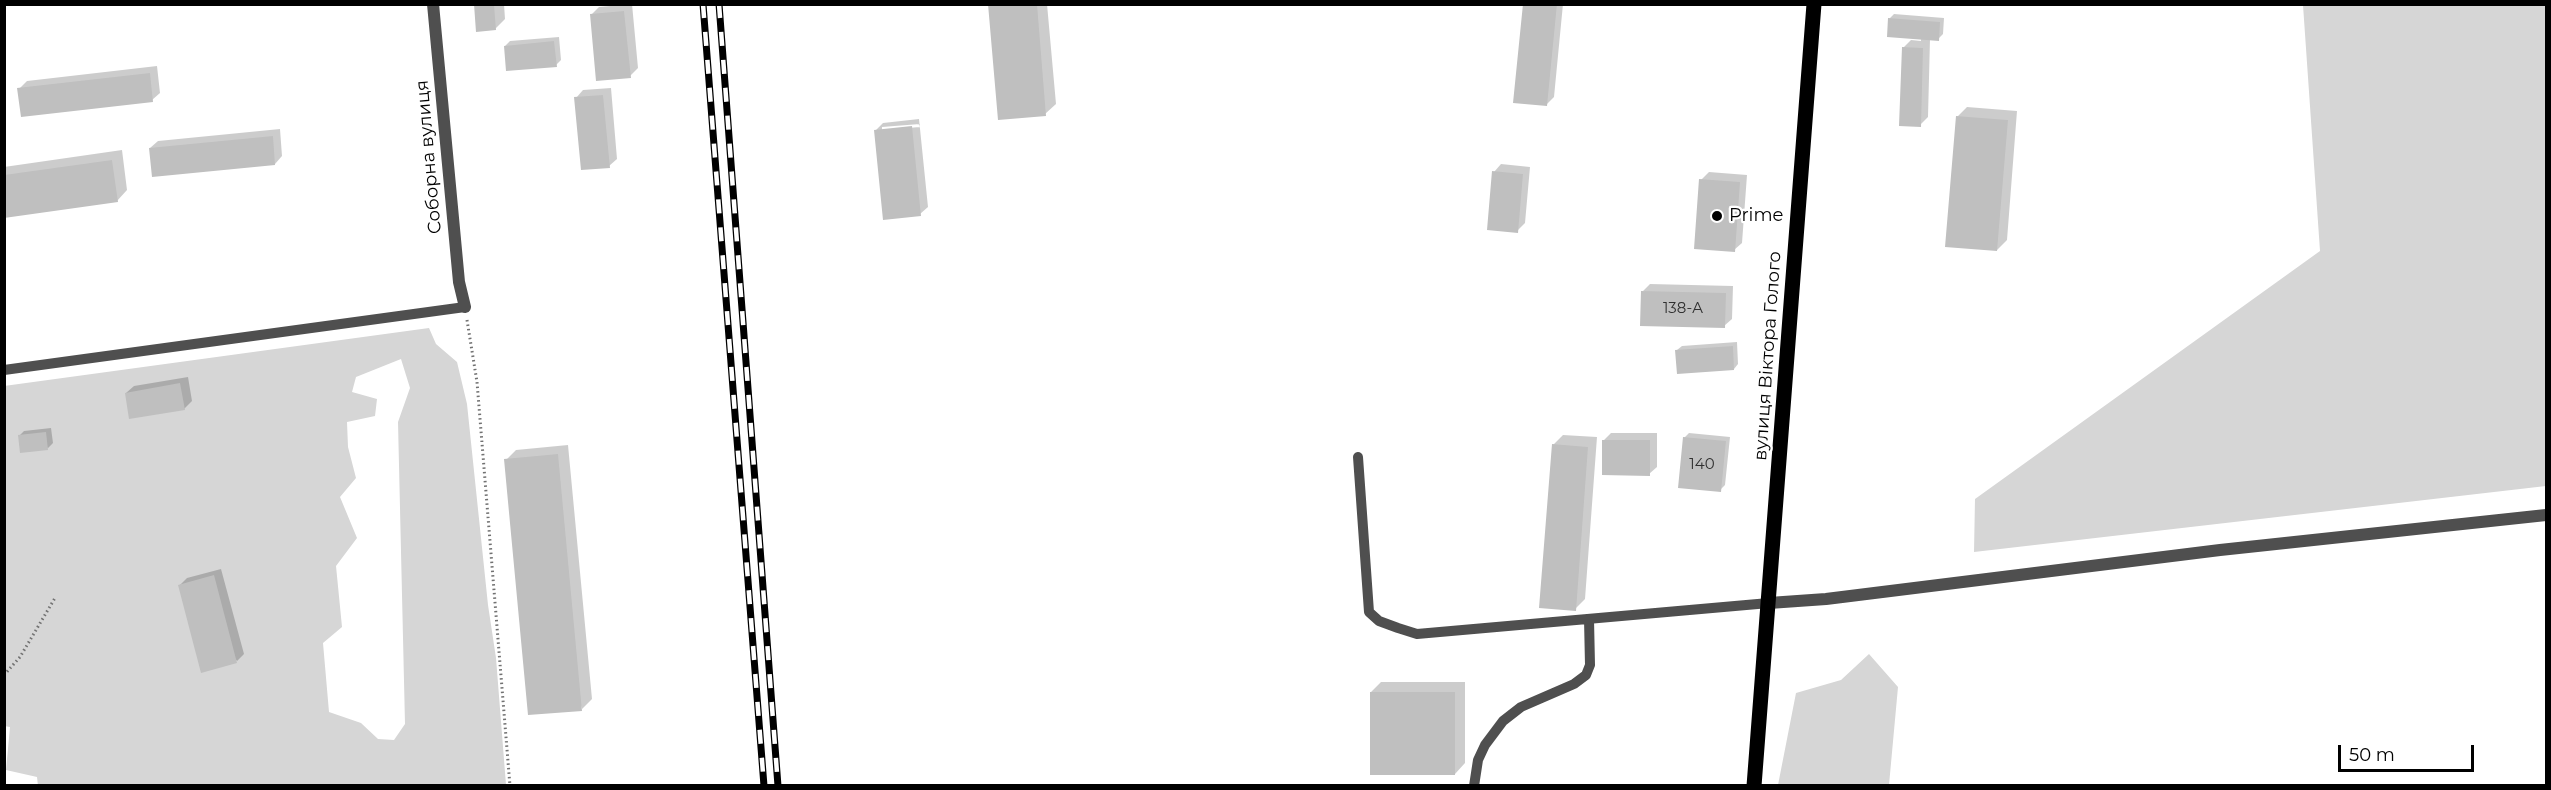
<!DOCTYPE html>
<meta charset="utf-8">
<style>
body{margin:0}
#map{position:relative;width:2551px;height:790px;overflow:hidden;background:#fff;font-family:Montserrat,sans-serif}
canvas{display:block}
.frame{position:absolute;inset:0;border:6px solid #000;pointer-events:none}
.scale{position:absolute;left:2338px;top:745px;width:136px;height:27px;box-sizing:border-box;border:3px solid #000;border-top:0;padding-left:8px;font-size:18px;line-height:21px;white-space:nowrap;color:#000;-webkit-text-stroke:4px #fff;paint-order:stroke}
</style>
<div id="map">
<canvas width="2551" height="790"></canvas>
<div class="frame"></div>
<div class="scale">50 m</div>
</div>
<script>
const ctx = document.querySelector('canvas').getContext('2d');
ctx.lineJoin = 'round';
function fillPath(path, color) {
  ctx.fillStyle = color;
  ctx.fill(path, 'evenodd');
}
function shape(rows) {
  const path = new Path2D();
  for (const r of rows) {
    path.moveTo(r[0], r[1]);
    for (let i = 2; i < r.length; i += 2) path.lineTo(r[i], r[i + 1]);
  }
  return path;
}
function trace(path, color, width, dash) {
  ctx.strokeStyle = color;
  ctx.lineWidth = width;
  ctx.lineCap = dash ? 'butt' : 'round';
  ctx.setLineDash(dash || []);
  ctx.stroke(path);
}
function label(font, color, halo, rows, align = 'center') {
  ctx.font = font + ' Montserrat,sans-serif';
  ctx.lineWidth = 4.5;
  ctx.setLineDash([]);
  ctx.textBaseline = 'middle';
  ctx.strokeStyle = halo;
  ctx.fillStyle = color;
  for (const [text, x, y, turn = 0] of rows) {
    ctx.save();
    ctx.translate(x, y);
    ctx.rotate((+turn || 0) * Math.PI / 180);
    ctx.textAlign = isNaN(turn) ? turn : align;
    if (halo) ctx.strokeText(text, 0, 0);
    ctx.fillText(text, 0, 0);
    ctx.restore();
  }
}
fillPath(shape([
 [2303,5,2546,5,2546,486,1974,552,1975,499,2320,251],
 [429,328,436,344,457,362,467,404,488,605,496,658,506,785,38,786,37,777,6,770,10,727,4,726,4,386],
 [401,359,410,388,398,422,405,724,394,740,378,739,361,723,329,712,323,643,342,627,336,566,357,538,340,497,356,478,348,447,347,422,375,416,377,399,352,392,356,377],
 [1869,654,1898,687,1889,785,1778,785,1796,693,1841,680]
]), '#d6d6d6');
fillPath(shape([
 [475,4,504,4,505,19,495,29],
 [632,4,638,68,630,76,591,15,599,7],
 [989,4,1047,4,1056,104,1045,114],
 [1524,4,1563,4,1554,97,1546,105],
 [1894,14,1944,18,1943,34,1938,39,1930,39,1928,117,1920,125,1903,48,1911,40,1921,41,1921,38,1889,19],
 [559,37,561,60,556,65,505,46,510,41],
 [157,66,160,93,152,100,19,89,27,81],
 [611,88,617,159,609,166,576,98,583,90],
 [1967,107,2017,111,2007,240,1997,250,1957,117],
 [919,119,928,207,920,214,876,130,883,123],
 [920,124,920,127,882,130,882,127],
 [280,129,282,156,275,164,150,148,158,141],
 [122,150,127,190,117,201,4,216,4,167],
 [1501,164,1530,167,1525,223,1517,231,1494,172],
 [1709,172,1747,175,1742,243,1734,250,1701,180],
 [1650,284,1733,286,1732,319,1724,326,1643,291],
 [1737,342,1738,364,1734,369,1677,350,1682,346],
 [188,377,192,401,184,409,126,393,134,386],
 [51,428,53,443,48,448,19,436,24,431],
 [1611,433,1657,433,1657,467,1649,474,1604,440],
 [1689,433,1730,437,1725,485,1720,490,1684,438],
 [1563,435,1597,437,1585,599,1575,609,1553,445],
 [568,445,592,699,582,709,506,460,516,450],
 [221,569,244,654,237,661,179,586,187,578],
 [1381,682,1465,682,1465,763,1455,774,1371,692]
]), '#0003');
fillPath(shape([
 [474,4,494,4,496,30,476,32],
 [988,4,1037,4,1046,116,998,120],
 [1523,4,1557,4,1547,106,1513,103],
 [624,11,631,78,596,81,590,14],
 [1888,18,1940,22,1939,41,1887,37],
 [554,41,557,67,506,71,504,46],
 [1902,47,1923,48,1921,127,1899,126],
 [150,73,153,102,21,117,17,88],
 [603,95,610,168,581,170,574,97],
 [1956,116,2008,120,1997,251,1945,247],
 [912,126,921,216,883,220,874,130],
 [273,136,275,165,152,177,149,148],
 [112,160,118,202,4,218,4,175],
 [1492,171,1523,174,1518,233,1487,230],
 [1699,179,1740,182,1735,252,1694,249],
 [1641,291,1726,293,1725,328,1640,326],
 [1733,346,1734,370,1677,374,1675,350],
 [180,383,185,410,129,419,125,393],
 [46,432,48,450,20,453,18,435],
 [1683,437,1726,441,1721,492,1678,488],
 [1602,440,1650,440,1650,476,1602,475],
 [1552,444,1588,447,1576,611,1539,608],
 [558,454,582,711,528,715,504,459],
 [214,575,237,663,201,673,178,585],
 [1370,692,1455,692,1455,775,1370,775]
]), '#bfbfbf');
trace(shape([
 [467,320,477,382,510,786],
 [4,675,20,657,55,598]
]), '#717171', 3, [1.5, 3]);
trace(shape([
 [4,370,465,307],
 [1358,457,1369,612,1379,621,1398,628,1417,634,1769,603],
 [1474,786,1478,760,1485,745,1503,721,1521,707,1574,684,1586,675,1590,665,1589,619]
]), '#4f4f4f', 10);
trace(shape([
 [433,4,459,282,465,307],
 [1769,603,1826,599,2220,550,2546,515]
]), '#4f4f4f', 12);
trace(shape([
 [1754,786,1814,4]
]), '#000', 15);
const rail = shape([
 [703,4,764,786],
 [719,4,778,786]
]);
trace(rail, '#000', 7);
trace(rail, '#fff', 4.5, [14]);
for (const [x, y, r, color] of [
 [1717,216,6,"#000"]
]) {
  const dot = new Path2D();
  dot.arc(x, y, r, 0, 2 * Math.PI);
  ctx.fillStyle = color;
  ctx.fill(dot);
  trace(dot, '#fff', 2);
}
label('15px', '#303030', null, [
 ["138-А",1683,309],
 ["140",1702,465]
]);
label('18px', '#000', '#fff', [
 ["Соборна вулиця",429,157,-95],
 ["вулиця Віктора Голого",1768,356,-86]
]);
label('18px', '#000', '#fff', [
 ["Prime",1729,216]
], 'left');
</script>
